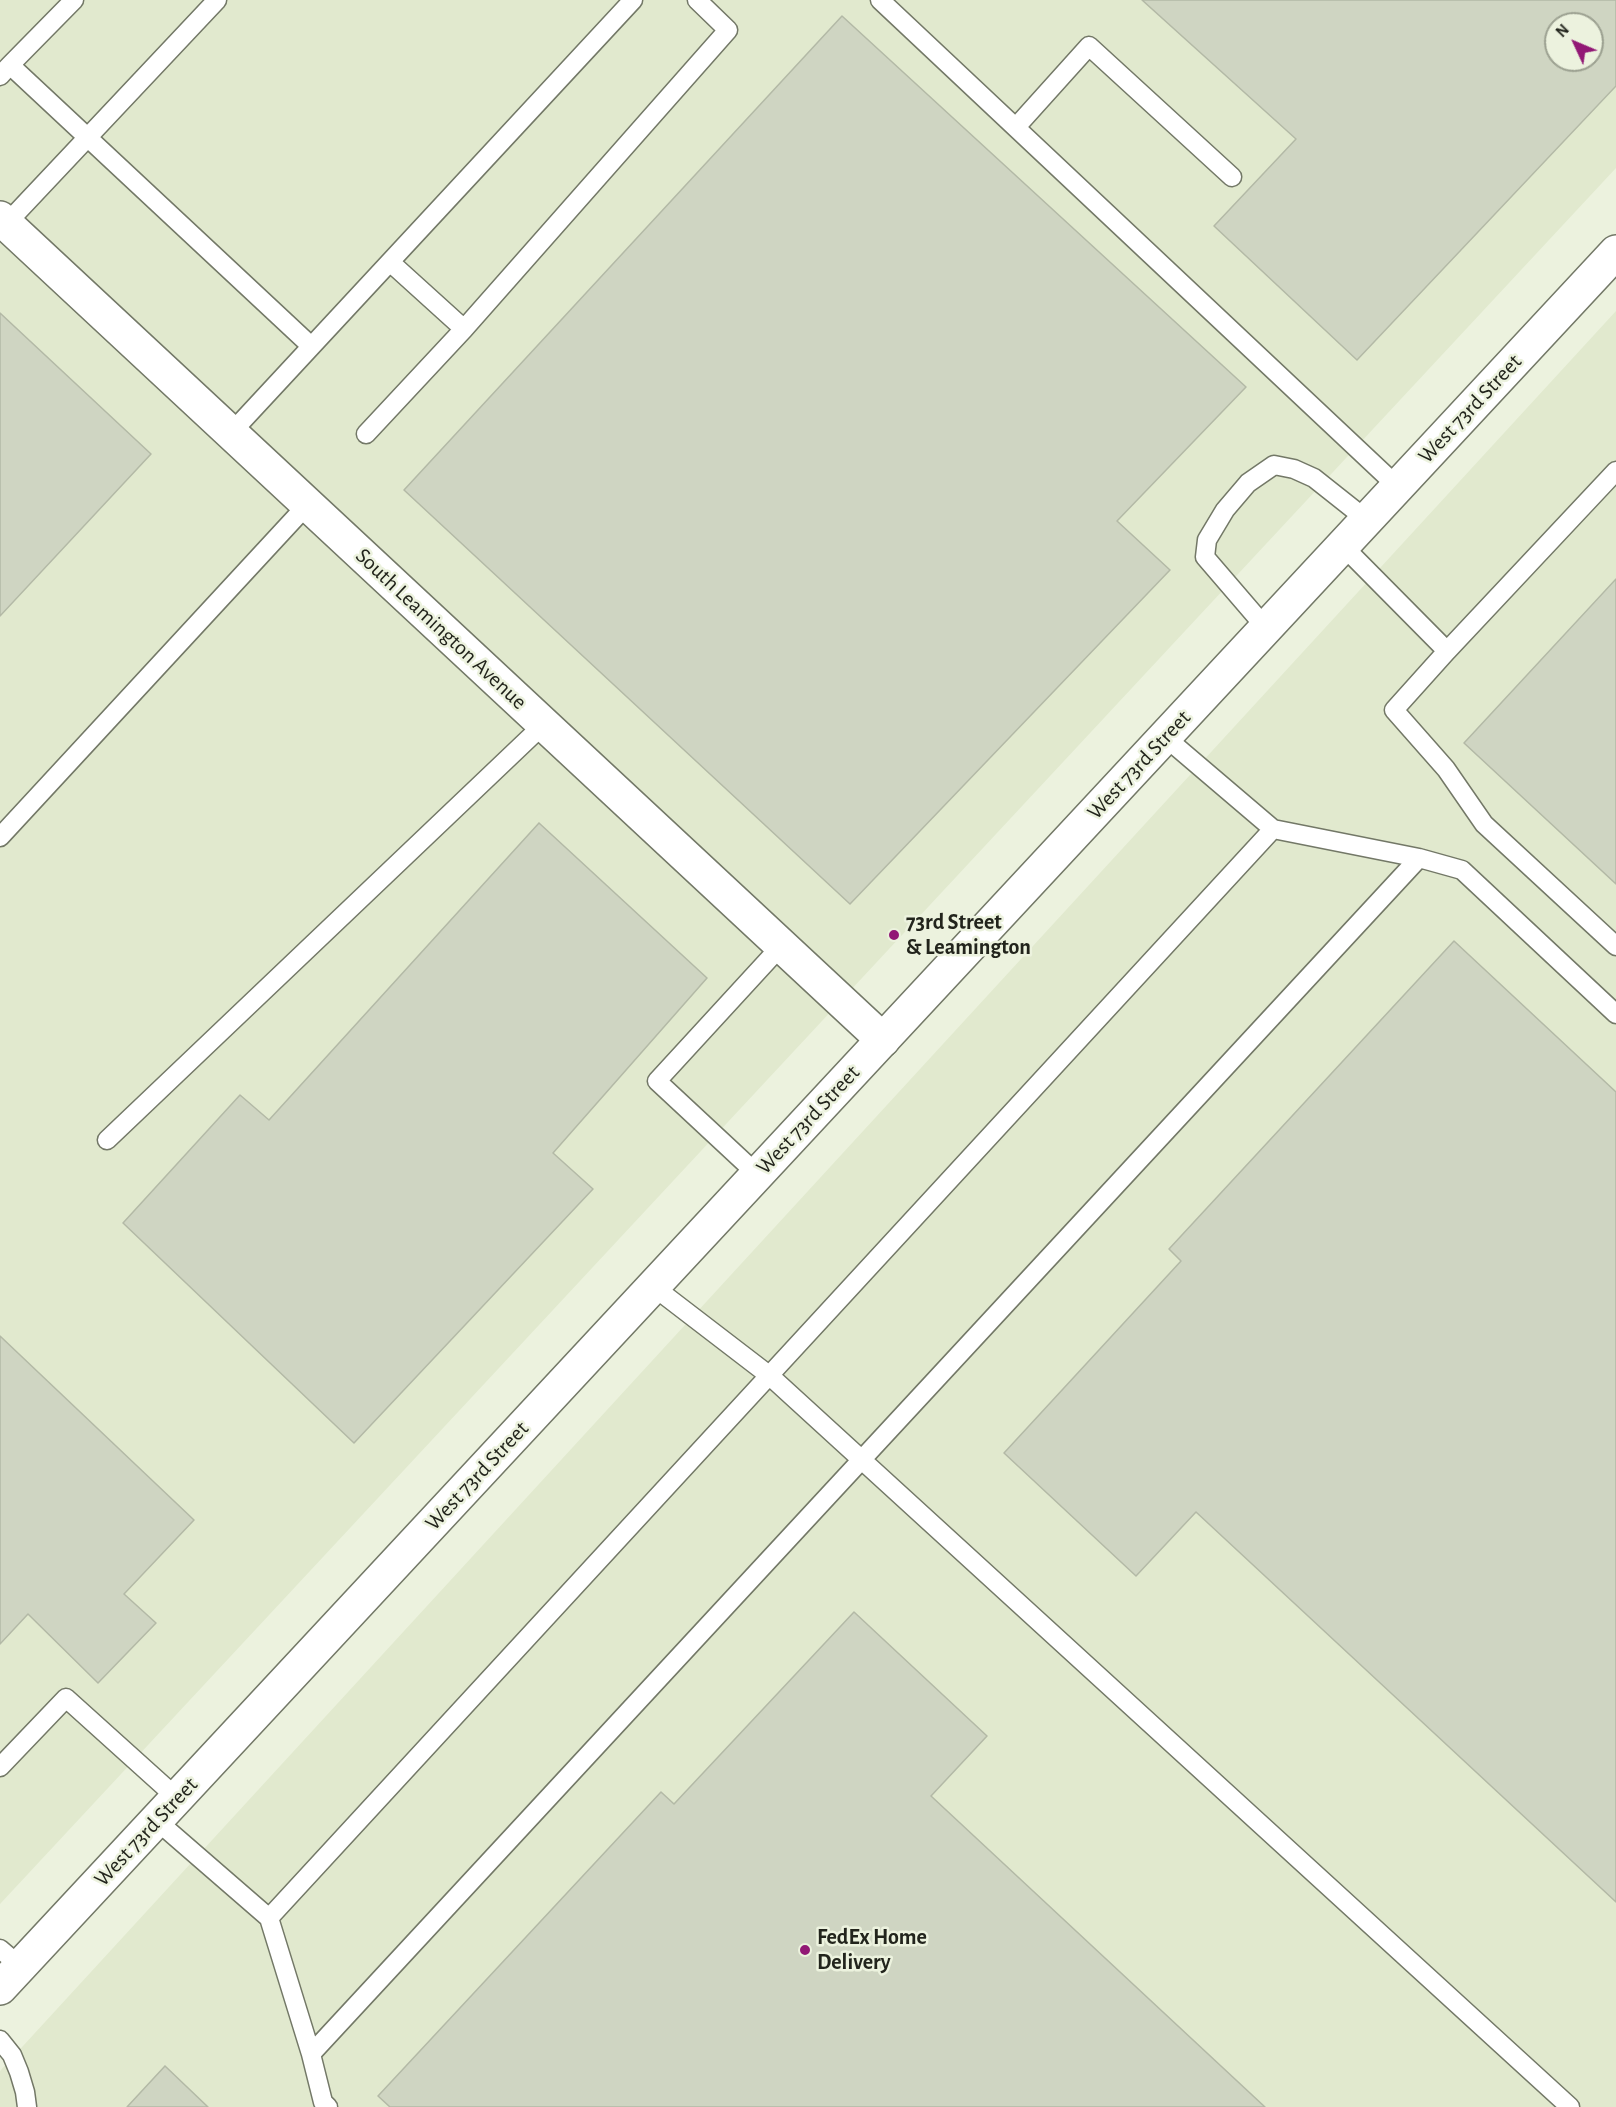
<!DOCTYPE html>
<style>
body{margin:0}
#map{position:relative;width:1616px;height:2107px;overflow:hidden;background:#ecf2de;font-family:"Alegreya Sans",sans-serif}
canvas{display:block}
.north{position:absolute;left:1544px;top:12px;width:60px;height:60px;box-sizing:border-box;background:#ecf2de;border:2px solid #9ba090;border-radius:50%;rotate:314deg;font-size:16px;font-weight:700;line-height:24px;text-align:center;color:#22241c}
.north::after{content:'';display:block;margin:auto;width:21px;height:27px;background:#921875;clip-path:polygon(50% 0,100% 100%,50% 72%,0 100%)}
</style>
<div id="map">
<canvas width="1616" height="2107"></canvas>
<div class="north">N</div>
</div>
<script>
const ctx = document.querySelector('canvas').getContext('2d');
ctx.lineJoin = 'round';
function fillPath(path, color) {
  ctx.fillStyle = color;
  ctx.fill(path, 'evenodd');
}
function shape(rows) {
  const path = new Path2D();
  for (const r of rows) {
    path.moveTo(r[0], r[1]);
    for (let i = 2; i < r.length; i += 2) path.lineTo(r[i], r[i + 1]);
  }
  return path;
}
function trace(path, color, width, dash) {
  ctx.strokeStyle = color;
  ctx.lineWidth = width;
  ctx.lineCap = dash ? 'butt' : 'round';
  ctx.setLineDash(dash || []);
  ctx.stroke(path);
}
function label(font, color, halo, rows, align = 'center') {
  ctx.font = font + ' "Alegreya Sans",sans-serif';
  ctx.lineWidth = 5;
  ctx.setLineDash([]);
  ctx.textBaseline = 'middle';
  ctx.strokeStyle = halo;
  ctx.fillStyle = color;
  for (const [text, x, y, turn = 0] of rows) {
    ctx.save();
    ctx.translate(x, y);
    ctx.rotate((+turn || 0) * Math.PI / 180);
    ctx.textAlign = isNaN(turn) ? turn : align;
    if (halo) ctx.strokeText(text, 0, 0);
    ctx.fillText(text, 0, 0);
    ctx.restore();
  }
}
fillPath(shape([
 [0,0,1616,0,1616,168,0,1904],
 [1556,24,1592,24,1592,60,1556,60],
 [1616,311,1616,2107,0,2107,0,2071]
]), '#e1e9ce');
const building = shape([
 [1142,0,1616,0,1616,86,1357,360,1214,226,1296,139,1142,0],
 [1556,24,1592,24,1592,60,1556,60,1556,24],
 [842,16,1246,387,1117,521,1170,570,850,904,404,490,842,16],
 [0,313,151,454,0,616,0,313],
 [1616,579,1616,884,1464,743,1616,579],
 [539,823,707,978,553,1153,593,1189,354,1443,123,1223,240,1095,269,1120,539,823],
 [1454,941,1616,1092,1616,1902,1196,1512,1136,1576,1004,1453,1181,1261,1169,1249,1454,941],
 [0,1336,194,1520,124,1594,156,1623,98,1683,28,1614,0,1644,0,1336],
 [854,1612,987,1736,931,1796,1265,2107,390,2107,378,2096,661,1792,674,1804,854,1612],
 [165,2066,208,2107,127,2107,165,2066]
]);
fillPath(building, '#cfd5c2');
trace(building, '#b3b9a6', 1.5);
const lane = shape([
 [880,0,1398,487],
 [10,65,74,0],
 [0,76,10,65,311,346],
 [1017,126,1089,46,1232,177],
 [6,224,217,0],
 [390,262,464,329],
 [231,433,633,0],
 [366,434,464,329,728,30,697,0],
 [1343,546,1447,651,1394,710,1446,769,1484,824,1616,946],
 [1266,628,1205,557,1207,540,1225,510,1248,483,1274,465,1294,469,1314,478,1367,520],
 [1447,651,1616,471],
 [1165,737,1273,829,1419,858,1462,870,1616,1014],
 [0,837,307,505],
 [107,1140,543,725],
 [758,1175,657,1081,781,946],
 [654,1287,770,1376,1570,2107],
 [0,1767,66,1698,177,1798],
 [156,1820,269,1918,311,2054,1419,858],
 [269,1918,1273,829],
 [0,1949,20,1966],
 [0,2040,12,2055,19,2072,25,2092,27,2107],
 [311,2054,323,2102,328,2107]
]);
const street = shape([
 [0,218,883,1040]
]);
const secondary = shape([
 [0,1988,1616,252]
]);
trace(lane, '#737867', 21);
trace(street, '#737867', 36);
trace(secondary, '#737867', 36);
trace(lane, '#fff', 18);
trace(street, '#fff', 33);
trace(secondary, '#fff', 33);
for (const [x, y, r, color] of [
 [894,935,6,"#921875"],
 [805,1950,6,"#921875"]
]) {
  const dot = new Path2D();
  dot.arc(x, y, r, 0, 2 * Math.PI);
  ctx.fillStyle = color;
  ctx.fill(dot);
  trace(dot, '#ecf2de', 2);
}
label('22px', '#22241c', '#ecf2de', [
 ["West 73rd Street",1470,409,-47],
 ["South Leamington Avenue",441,629,43],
 ["West 73rd Street",1139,765,-47],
 ["West 73rd Street",808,1120,-47],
 ["West 73rd Street",477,1476,-47],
 ["West 73rd Street",146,1832,-47]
]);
label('bold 22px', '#22241c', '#ecf2de', [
 ["73rd Street",906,922],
 ["& Leamington",906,947],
 ["FedEx Home",817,1937],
 ["Delivery",817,1962]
], 'left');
</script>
